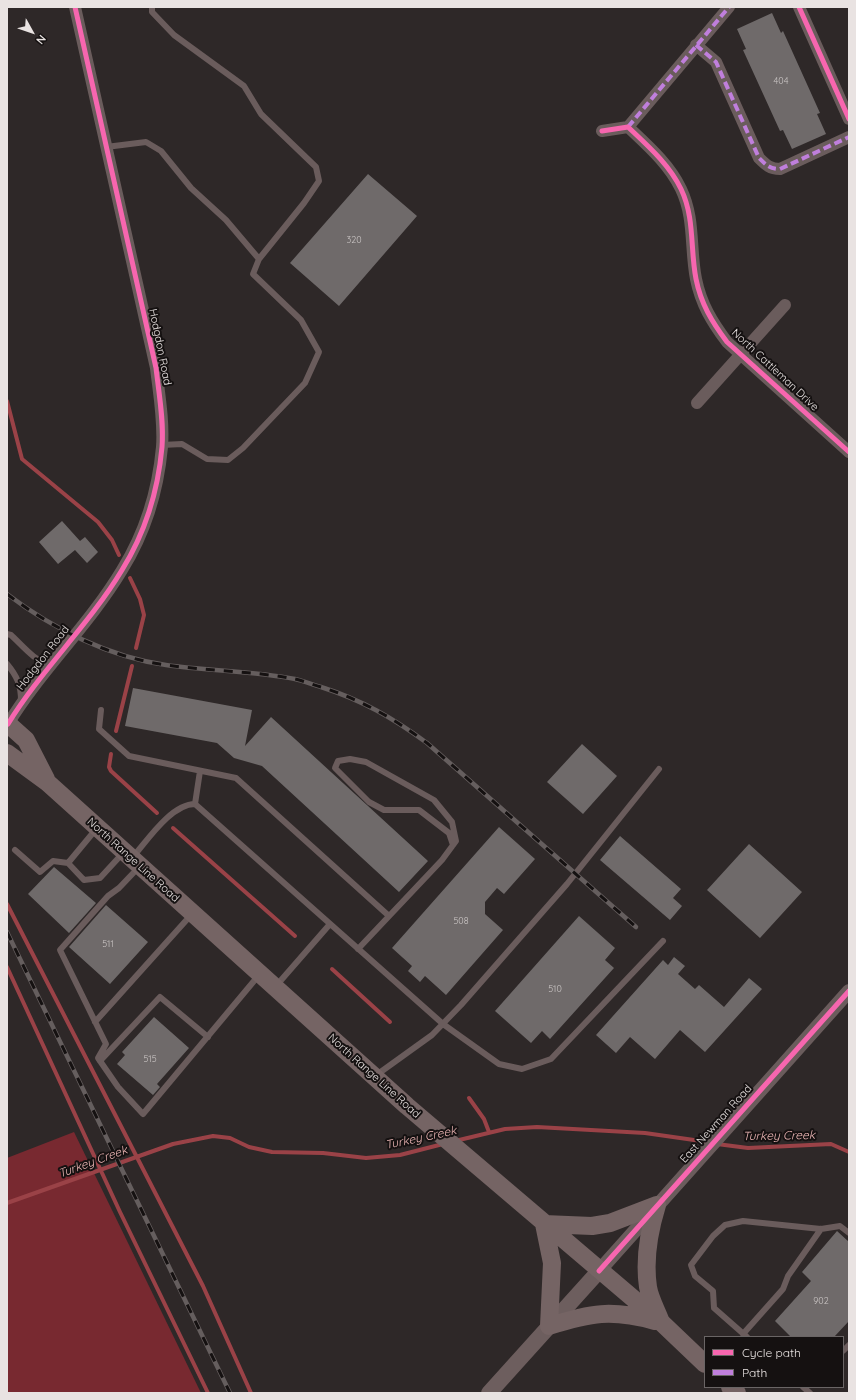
<!DOCTYPE html>
<style>
body{margin:0}
#map{position:relative;width:856px;height:1400px;overflow:hidden;background:#2e2828;font-family:Quicksand,sans-serif}
canvas{display:block}
.frame{position:absolute;inset:0;border:8px solid #e9e3e2;pointer-events:none}
.legend{position:absolute;left:704px;top:1336px;width:140px;height:52px;box-sizing:border-box;background:#151111;border:1px solid #6a6565;margin:0;padding:5px 7px;list-style:none;font-size:12px;color:#e9e3e2}
.legend li{display:flex;align-items:center;gap:8px;height:20px}
.legend b{width:20px;border:1px solid #6a6565}
.north{position:absolute;left:12px;top:12px;width:40px;height:40px;-webkit-text-stroke:3px #151111;paint-order:stroke;rotate:130deg;font-size:11px;font-weight:700;line-height:16px;text-align:center;color:#e9e3e2}
.north::after{content:'';display:block;margin:auto;width:14px;height:18px;background:#e9e3e2;clip-path:polygon(50% 0,100% 100%,50% 72%,0 100%)}
</style>
<div id="map">
<canvas width="856" height="1400"></canvas>
<div class="frame"></div>
<ul class="legend">
<li><b style="height:5px;background:#f766af"></b>Cycle path</li>
<li><b style="height:5px;background:#c07fdc"></b>Path</li>
</ul>
<div class="north">N</div>
</div>
<script>
const ctx = document.querySelector('canvas').getContext('2d');
ctx.lineJoin = 'round';
function fill(path, color) { ctx.fillStyle = color; ctx.fill(path, 'evenodd'); }
function trace(path, color, width, dash) { ctx.strokeStyle = color; ctx.lineWidth = width; ctx.lineCap = dash ? 'butt' : 'round'; ctx.setLineDash(dash || []); ctx.stroke(path); }
function write(font, color, halo, rows, align = 'center') {
  ctx.font = font + ' Quicksand,sans-serif'; ctx.lineWidth = 4; ctx.setLineDash([]); ctx.textBaseline = 'middle'; ctx.strokeStyle = halo; ctx.fillStyle = color; for (const [text, x, y, turn = 0] of rows) {
    ctx.save(); ctx.translate(x, y); ctx.rotate((+turn || 0) * Math.PI / 180); ctx.textAlign = isNaN(turn) ? turn : align; if (halo) ctx.strokeText(text, 0, 0); ctx.fillText(text, 0, 0); ctx.restore();
  }
}
const green = new Path2D(`
 M74 1132 201 1393H7V1158Z`);
const stream = new Path2D(`
 M7 401 22 459 98 522 112 540 119 555
 M130 578 140 599 144 615 136 648
 M116 731 132 666
 M111 754 109 767 111 771 157 813
 M173 828 295 936
 M7 904 203 1286 251 1393
 M7 967 120 1212 208 1393
 M332 969 390 1022
 M469 1098 484 1119 489 1132
 M455 1141 505 1129 537 1127 645 1133 708 1142
 M717 1144 748 1148 831 1144 849 1152
 M7 1203 173 1144 213 1136 230 1138 249 1147 272 1152 323 1153 366 1158 400 1155 443 1144`);
const building = new Path2D(`
 M772 13 781 33 783 31 820 113 817 114 826 134 792 149 783 130 780 131 743 50 746 49 737 29Z
 M368 174 417 216 339 306 290 263Z
 M62 521 80 541 85 537 98 552 87 563 75 550 58 564 39 542Z
 M133 688 252 710 245 746 271 717 428 861 399 892 262 766 234 758 217 743 125 726Z
 M582 744 617 776 583 814 547 782Z
 M499 827 535 859 504 894 497 888 485 902V914L503 930 446 995 425 976 420 982 408 971 412 966 392 948Z
 M620 836 681 889 673 898 682 906 670 920 600 860Z
 M749 844 802 892 760 938 707 890Z
 M54 867 96 903 69 933 28 894Z
 M106 905 148 942 110 984 69 947Z
 M579 916 615 948 605 960 614 968 550 1039 542 1031 531 1043 495 1011Z
 M674 957 685 966 678 974 695 989 699 985 724 1007 749 978 762 989 705 1052 680 1030 655 1059 630 1037 616 1053 596 1035 663 960 668 965Z
 M154 1017 189 1048 157 1084 160 1087 153 1095 117 1064 125 1055 122 1052Z
 M837 1231 849 1242V1321L834 1337H791L775 1321 811 1281 802 1272Z`);
const service = new Path2D(`
 M152 7V12L174 35 244 86 261 114 316 167 319 181 304 203 259 259 253 274 301 320 319 352 305 383 243 448 228 460 207 459 182 444 162 445
 M106 147 146 142 161 151 191 188 226 220 259 259
 M7 634 11 635C23 646 34 661 51 665
 M7 664C17 676 21 685 21 701
 M101 710 99 729 129 756 236 778 389 916
 M195 804 200 771
 M97 828 68 863 84 880 100 878 123 853
 M15 850 40 872 53 861 68 863
 M132 858C147 841 171 804 195 804L443 1024 499 1064 522 1069 551 1059 663 941
 M139 867 119 888 108 896 60 950 106 1044 98 1058 118 1087 143 1114 259 975
 M358 949 442 860 456 841 452 822 434 800 366 762 350 759 338 761 335 768 369 802 384 810H419L449 833 453 845
 M276 986 330 924
 M95 1022 191 915
 M100 1061 160 997 208 1037
 M375 1076 432 1035 461 1005 567 884 659 769
 M743 1334 783 1289 788 1276 821 1229
 M747 1337 714 1308 713 1291 695 1276 691 1265 713 1236 725 1225 743 1221 821 1229 840 1226 849 1233
 M843 1351 849 1345
 M803 1387 810 1393`);
const minor = new Path2D(`
 M799 7 849 119
 M696 45 716 62 759 158C766 165 770 169 780 169L849 137
 M628 127 729 7
 M602 131 628 127C647 145 669 164 681 189 695 218 690 249 696 279 701 304 712 322 727 342L849 452
 M697 403 785 305
 M8 724C41 670 89 625 122 570 145 533 158 491 162 447 164 421 159 394 156 368L75 7`);
const tertiary = new Path2D(`
 M599 1271 849 991`);
const secondary = new Path2D(`
 M489 1393 599 1271`);
const primary = new Path2D(`
 M7 723 26 740 46 779
 M7 753 48 783 407 1106 662 1323 705 1364
 M657 1205C649 1231 644 1260 648 1287 650 1299 657 1311 661 1322
 M655 1321C611 1309 591 1313 549 1326L552 1263 544 1224 592 1226 610 1223 657 1205
 M730 1387 737 1393`);
const rail = new Path2D(`
 M7 594C53 629 109 657 166 665 208 671 254 671 295 679 304 681 313 685 321 687 362 700 393 718 427 743L636 927
 M7 932 230 1393`);
const quiet = new Path2D(`
 M696 45 716 62 759 158C766 165 770 169 780 169L849 137
 M628 127 729 7`);
const cycleway = new Path2D(`
 M799 7 849 119
 M602 131 628 127C647 145 669 164 681 189 695 218 690 249 696 279 701 304 712 322 727 342L849 452
 M8 724C41 670 89 625 122 570 145 533 158 491 162 447 164 421 159 394 156 368L75 7
 M599 1271 849 991`);
const numberNames = [
 ["404",781,81],
 ["320",354,240],
 ["508",461,921],
 ["511",108,944],
 ["510",555,989],
 ["515",150,1059],
 ["902",821,1301]
];
const streetNames = [
 ["Hodgdon Road",160,347,79],
 ["North Cattleman Drive",775,370,43],
 ["Hodgdon Road",43,658,-52],
 ["North Range Line Road",133,860,42],
 ["North Range Line Road",374,1076,42],
 ["East Newman Road",716,1124,-48]
];
const waterNames = [
 ["Turkey Creek",779,1136,-1],
 ["Turkey Creek",421,1138,-12],
 ["Turkey Creek",93,1162,-20]
];
fill(green, '#782930');
trace(stream, '#9a4247', 4);
fill(building, '#6f6a6a');
trace(service, '#6a5c5c', 6);
trace(minor, '#6a5c5c', 12);
trace(tertiary, '#6a5c5c', 14);
trace(secondary, '#6d5e5e', 16);
trace(primary, '#756464', 18);
trace(rail, '#655e5e', 4.5);
trace(rail, '#151111', 3, [9]);
trace(quiet, '#c07fdc', 4, [8, 4]);
trace(cycleway, '#f766af', 5);
write('9px', '#cac5c4', null, numberNames);
write('11px', '#e9e3e2', '#151111', streetNames);
write('italic 12px', '#eeb8b7', '#151111', waterNames);
</script>
